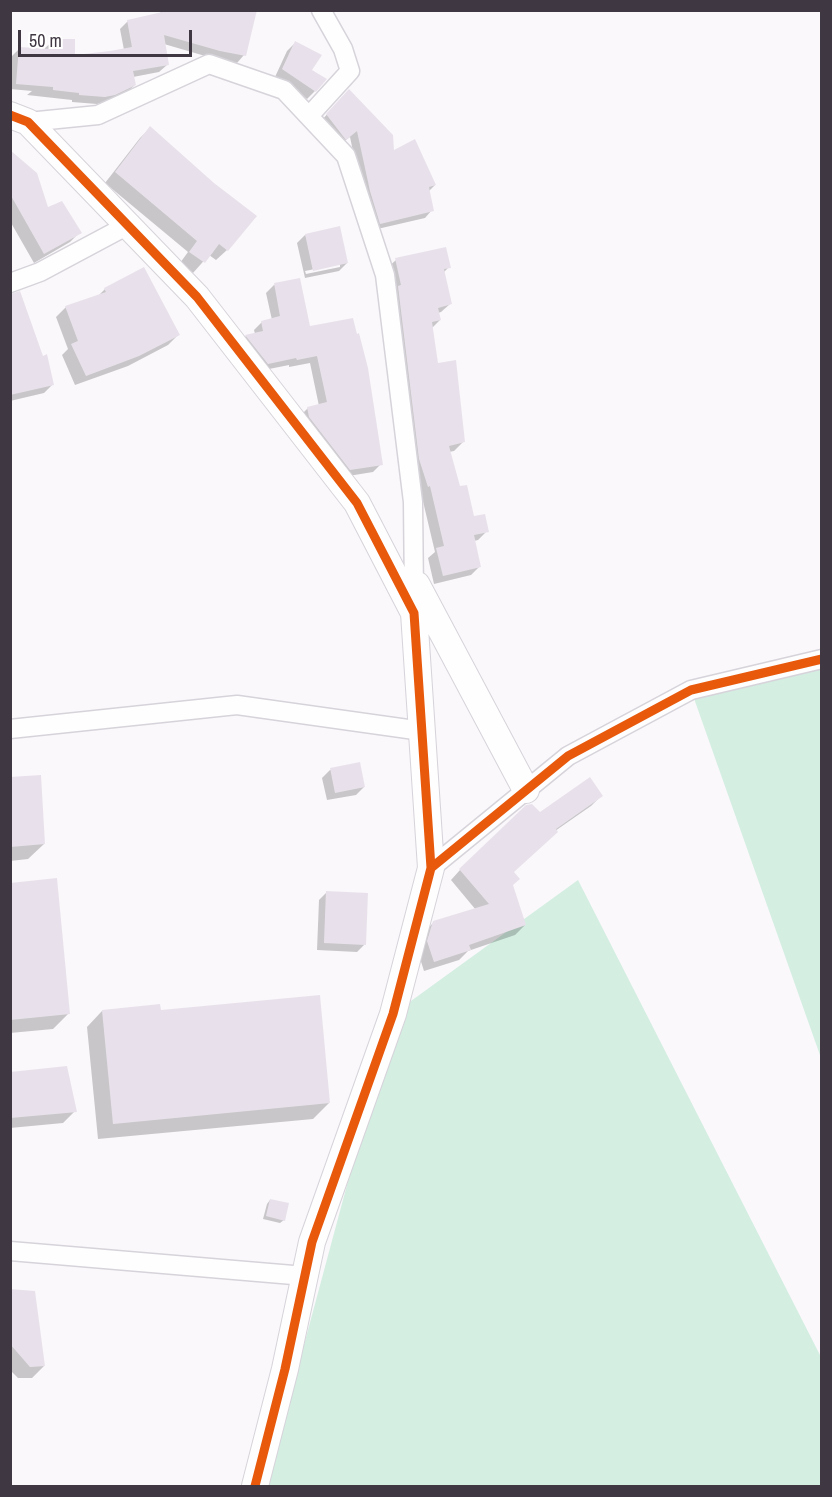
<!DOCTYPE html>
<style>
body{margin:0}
#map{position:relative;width:832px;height:1497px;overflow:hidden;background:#faf8fb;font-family:"Archivo Narrow",sans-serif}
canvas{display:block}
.frame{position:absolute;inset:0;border:12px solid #3f3742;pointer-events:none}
.scale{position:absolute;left:18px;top:30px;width:174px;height:27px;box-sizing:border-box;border:3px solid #3f3742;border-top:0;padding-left:8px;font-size:18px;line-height:21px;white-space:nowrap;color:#3f3742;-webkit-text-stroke:4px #fff;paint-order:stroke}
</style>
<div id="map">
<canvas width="832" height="1497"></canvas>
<div class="frame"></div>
<div class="scale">50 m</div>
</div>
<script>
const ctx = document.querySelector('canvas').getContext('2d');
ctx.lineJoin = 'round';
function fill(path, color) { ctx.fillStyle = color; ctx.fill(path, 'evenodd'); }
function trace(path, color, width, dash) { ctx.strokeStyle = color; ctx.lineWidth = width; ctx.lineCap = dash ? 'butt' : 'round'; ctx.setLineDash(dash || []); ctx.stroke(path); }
const green = new Path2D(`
 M821 652V1058L691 690Z
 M578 880 821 1357V1486H266L393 1014Z`);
const shadow = new Path2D(`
 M160 10H253L244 55 237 63 212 58 164 44 167 65 159 72 133 77 135 85 127 92 106 102 97 104 72 102V100L27 95 32 91 10 89 12 56 19 49 45 50V48L53 41 73 57 124 50 120 29 128 21 161 14Z
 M295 43 310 71 315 91 307 99 275 77 287 51Z
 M342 98 393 153 435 185 429 191 432 210 425 218 373 230 363 199 350 137 338 146 320 122Z
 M150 128 227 250 216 260 209 255 193 273 180 263 188 252 105 183 140 138Z
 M10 152 48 209 80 232 70 242 34 263 10 221Z
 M305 235 347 263 339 271 305 278 297 243ZM340 264V267L306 274 305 271Z
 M396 260 449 267 443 273 450 304 441 312 438 313 440 320 432 328 437 365 463 442 454 451 449 452 459 488 473 518 487 531 478 540 474 541 480 566 471 575 434 584 428 558 435 552 421 493 419 494 387 268Z
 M143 269 178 335 168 345 128 366 75 385 62 355 68 349 56 317 66 307 98 296 105 289Z
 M299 280 309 328 381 464 373 472 342 477 300 416 308 408 319 406 310 363 289 367V365L259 371 238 344 246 336 255 334 254 330 262 322 272 320 266 293 274 285Z
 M10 302 53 384 44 393 10 401Z
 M359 764 364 787 356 795 327 800 322 778 330 770Z
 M10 779 44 844 28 859 10 861Z
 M601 796 591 806 555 831 512 873V885L525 925 515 935 468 951 459 960 424 971 418 952 423 933 433 923 476 910 451 880 460 870 540 814Z
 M10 884 68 1014 53 1029 10 1033Z
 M327 892 365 944 357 952 317 950 319 900Z
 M102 1011 160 1012 329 1103 313 1119 98 1139 87 1027Z
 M10 1073 75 1111 63 1123 10 1128Z
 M270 1200 284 1220 280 1223 263 1219 267 1204Z
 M10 1291 44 1366 32 1378H18L10 1370Z`);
const building = new Path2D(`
 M171 10H257L246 56 220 51 164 35 169 65 133 71 136 85 115 95 105 97 79 95V93L53 90V87L16 84 19 47 52 49V39H75V55L110 51 132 47 127 20Z
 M295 41 322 55 312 70 327 79 316 92 282 69Z
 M349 89 393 135 394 150 415 139 436 185 429 187 434 211 380 224 370 191 357 131 346 140 326 114Z
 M150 126 214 183 257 216 228 251 219 244 205 263 189 252 197 241 115 172Z
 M10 150 37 173 48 207 62 201 82 233 44 254 10 194Z
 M340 226 348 263 313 271 305 234Z
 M446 247 451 268 444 269 452 304 438 308 441 320 432 322 438 363 456 360 465 442 449 446 460 486 467 485 474 516 485 514 489 532 474 535 481 567 443 576 436 548 444 546 430 486 428 487 419 459 398 286 401 285 395 258Z
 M144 267 180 335 139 356 86 376 71 344 78 341 65 306 106 292 104 288Z
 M300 278 310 326 353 318 357 334 359 333 368 368 383 465 350 470 309 417 307 407 327 402 317 356 297 360 296 358 268 364 245 335 263 331 261 321 280 316 274 283Z
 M20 291 43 356 47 354 54 385 10 395V294Z
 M360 762 365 787 335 793 330 768Z
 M41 775 45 844 10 847V777Z
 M590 777 603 796 556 829 558 832 514 872 520 879 513 885 526 925 469 945 471 950 434 962 427 941 433 921 489 904 459 869 526 805 532 804 540 812Z
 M57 878 70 1014 10 1020V883Z
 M326 891 368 893 366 945 324 943Z
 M320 995 330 1103 113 1124 102 1010 160 1004 161 1010Z
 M67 1066 77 1112 10 1118V1072Z
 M270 1199 289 1203 285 1221 266 1216Z
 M10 1289 35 1291 45 1366 30 1367 10 1344Z`);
const street = new Path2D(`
 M309 116 350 71 343 49 321 10
 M28 122 98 115 209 64 284 90 346 156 385 275 413 502 414 596
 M10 283 40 272 128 225
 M10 729 237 705 422 731
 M431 868 568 756 691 690 822 659
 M10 1251 305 1276`);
const secondary = new Path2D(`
 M10 115 28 122 197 297 357 503 414 613 431 868 393 1014 312 1242 285 1369 255 1486
 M417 585 526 790`);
const cycleway = new Path2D(`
 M10 115 28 122 197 297 357 503 414 613 431 868 393 1014 312 1242 285 1369 255 1486
 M431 868 568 756 691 690 822 659`);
fill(green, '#d4eee2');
fill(shadow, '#0003');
fill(building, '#e8e1eb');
trace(street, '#d7d3da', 21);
trace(secondary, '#d7d3da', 28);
trace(street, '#fefefe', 18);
trace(secondary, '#fefefe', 26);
trace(cycleway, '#e8590c', 9);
</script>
